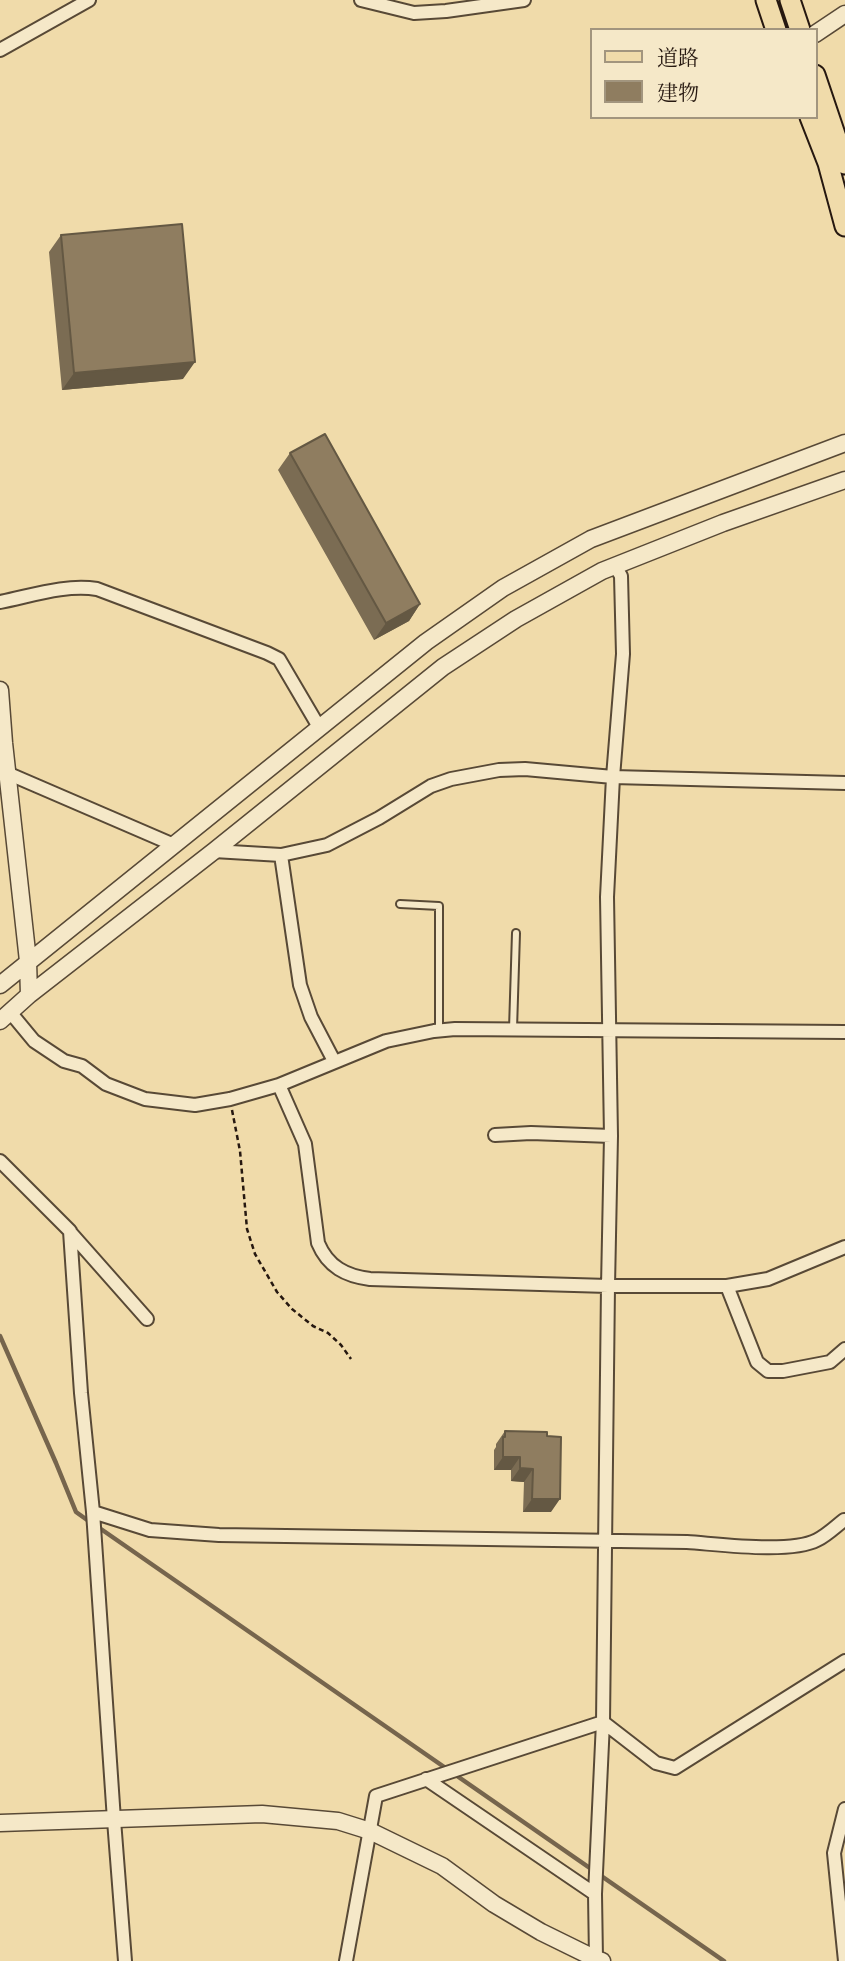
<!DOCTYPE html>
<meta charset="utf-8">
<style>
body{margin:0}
#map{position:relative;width:845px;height:1961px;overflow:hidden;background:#f0dbaa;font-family:"IM FELL Double Pica","Noto Serif JP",serif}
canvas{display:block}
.legend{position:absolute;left:590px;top:28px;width:228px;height:91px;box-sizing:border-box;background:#f5e8c8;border:2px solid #a2957e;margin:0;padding:9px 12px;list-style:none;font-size:21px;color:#261810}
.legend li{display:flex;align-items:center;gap:14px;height:35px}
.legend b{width:35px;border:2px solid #a2957e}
</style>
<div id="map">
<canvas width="845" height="1961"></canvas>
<ul class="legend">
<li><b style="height:9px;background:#f0dbaa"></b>道路</li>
<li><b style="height:19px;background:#8f7d60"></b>建物</li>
</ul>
</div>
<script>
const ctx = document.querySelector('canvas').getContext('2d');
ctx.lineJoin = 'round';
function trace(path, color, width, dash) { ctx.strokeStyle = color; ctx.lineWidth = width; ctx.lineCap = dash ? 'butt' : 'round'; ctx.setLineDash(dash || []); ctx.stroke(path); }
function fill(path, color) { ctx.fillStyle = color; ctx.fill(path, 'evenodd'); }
const stream = new Path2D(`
 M0 1336 56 1463 76 1512 90 1522
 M98 1527 724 1961`);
const path = new Path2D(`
 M232 1110 240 1151 247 1229 255 1254 277 1292 292 1309 313 1326 328 1333 341 1345 351 1359`);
const service = new Path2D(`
 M400 904 439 906V1030
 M513 1029 516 933`);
const minor = new Path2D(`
 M361 0 414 13 446 11 524 0
 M0 50 89 0
 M0 602C31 596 65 584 97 589L267 653 279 659 319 727
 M7 773 174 845
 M214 851 281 855 327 845 379 818 431 786 451 779 499 770 525 769 613 777 845 783
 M281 855 300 985 311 1017 334 1061
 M10 1012 34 1041 64 1061 82 1066 106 1084 145 1099 195 1105 230 1099 279 1085 386 1041 434 1031 455 1029 845 1032
 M279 1085 305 1144 318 1243C328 1267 346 1276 370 1279L608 1286H727L768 1279 845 1247
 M495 1135 531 1133 611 1136
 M0 1161 70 1231 81 1393 93 1512 114 1820 125 1961
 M70 1232 147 1319
 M727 1286 757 1362 768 1371H783L830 1362 845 1349
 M93 1512 150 1530 219 1535 687 1542C718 1544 790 1554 817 1540 827 1535 835 1527 844 1520L845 1521
 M603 1722 656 1763 675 1768 845 1661
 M426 1779 595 1894
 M596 1959 595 1894 603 1722 608 1286 611 1136 607 897 613 777 623 654 621 576 615 566
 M346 1961 376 1796 603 1722
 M845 1961 834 1853 845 1809`);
const tertiary = new Path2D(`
 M815 34 845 14
 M0 690 4 743 28 961 29 995
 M0 985 426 642 503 588 591 539 845 443
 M0 1021 29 995 214 851 443 667 516 619 602 571 723 523 845 480
 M0 1823 262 1814 338 1821 370 1831 442 1866 494 1904 541 1932 596 1959 602 1961`);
const primary = new Path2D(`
 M766 0 776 30
 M790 0 800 30
 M815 75 845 164
 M810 117 828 163 845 226`);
const wall = new Path2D(`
 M61 235 183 379 62 390 49 252Z
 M290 453 420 604 409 621 374 640 278 470Z
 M505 1431 547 1432 551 1512H523L524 1482 511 1481V1470H494V1450L496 1447V1444Z`);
const shadedWall = new Path2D(`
 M195 362 183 379 62 390 74 373Z
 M420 604 409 621 374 640 386 623Z
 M503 1457H520L511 1470H494Z
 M520 1468 533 1469 524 1482 511 1481Z
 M532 1499H560L551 1512H523Z`);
const building = new Path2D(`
 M182 224 195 362 74 373 61 235Z
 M325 434 420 604 386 623 290 453Z
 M505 1431 547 1432V1436L561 1437 560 1499H532L533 1469 520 1468V1457H503V1437H505Z`);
trace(stream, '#76654d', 4.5);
trace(service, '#584936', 10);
trace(minor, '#584936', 16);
trace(tertiary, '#584936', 19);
trace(primary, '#261810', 23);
trace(path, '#261810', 2.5, [5, 3.5]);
trace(service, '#f5e8c8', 6);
trace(minor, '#f5e8c8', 12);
trace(tertiary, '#f5e8c8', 16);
trace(primary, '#f0dbaa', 19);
fill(wall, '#7b6c53');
fill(shadedWall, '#645843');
fill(building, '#8f7d60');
trace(building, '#645843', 2);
</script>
